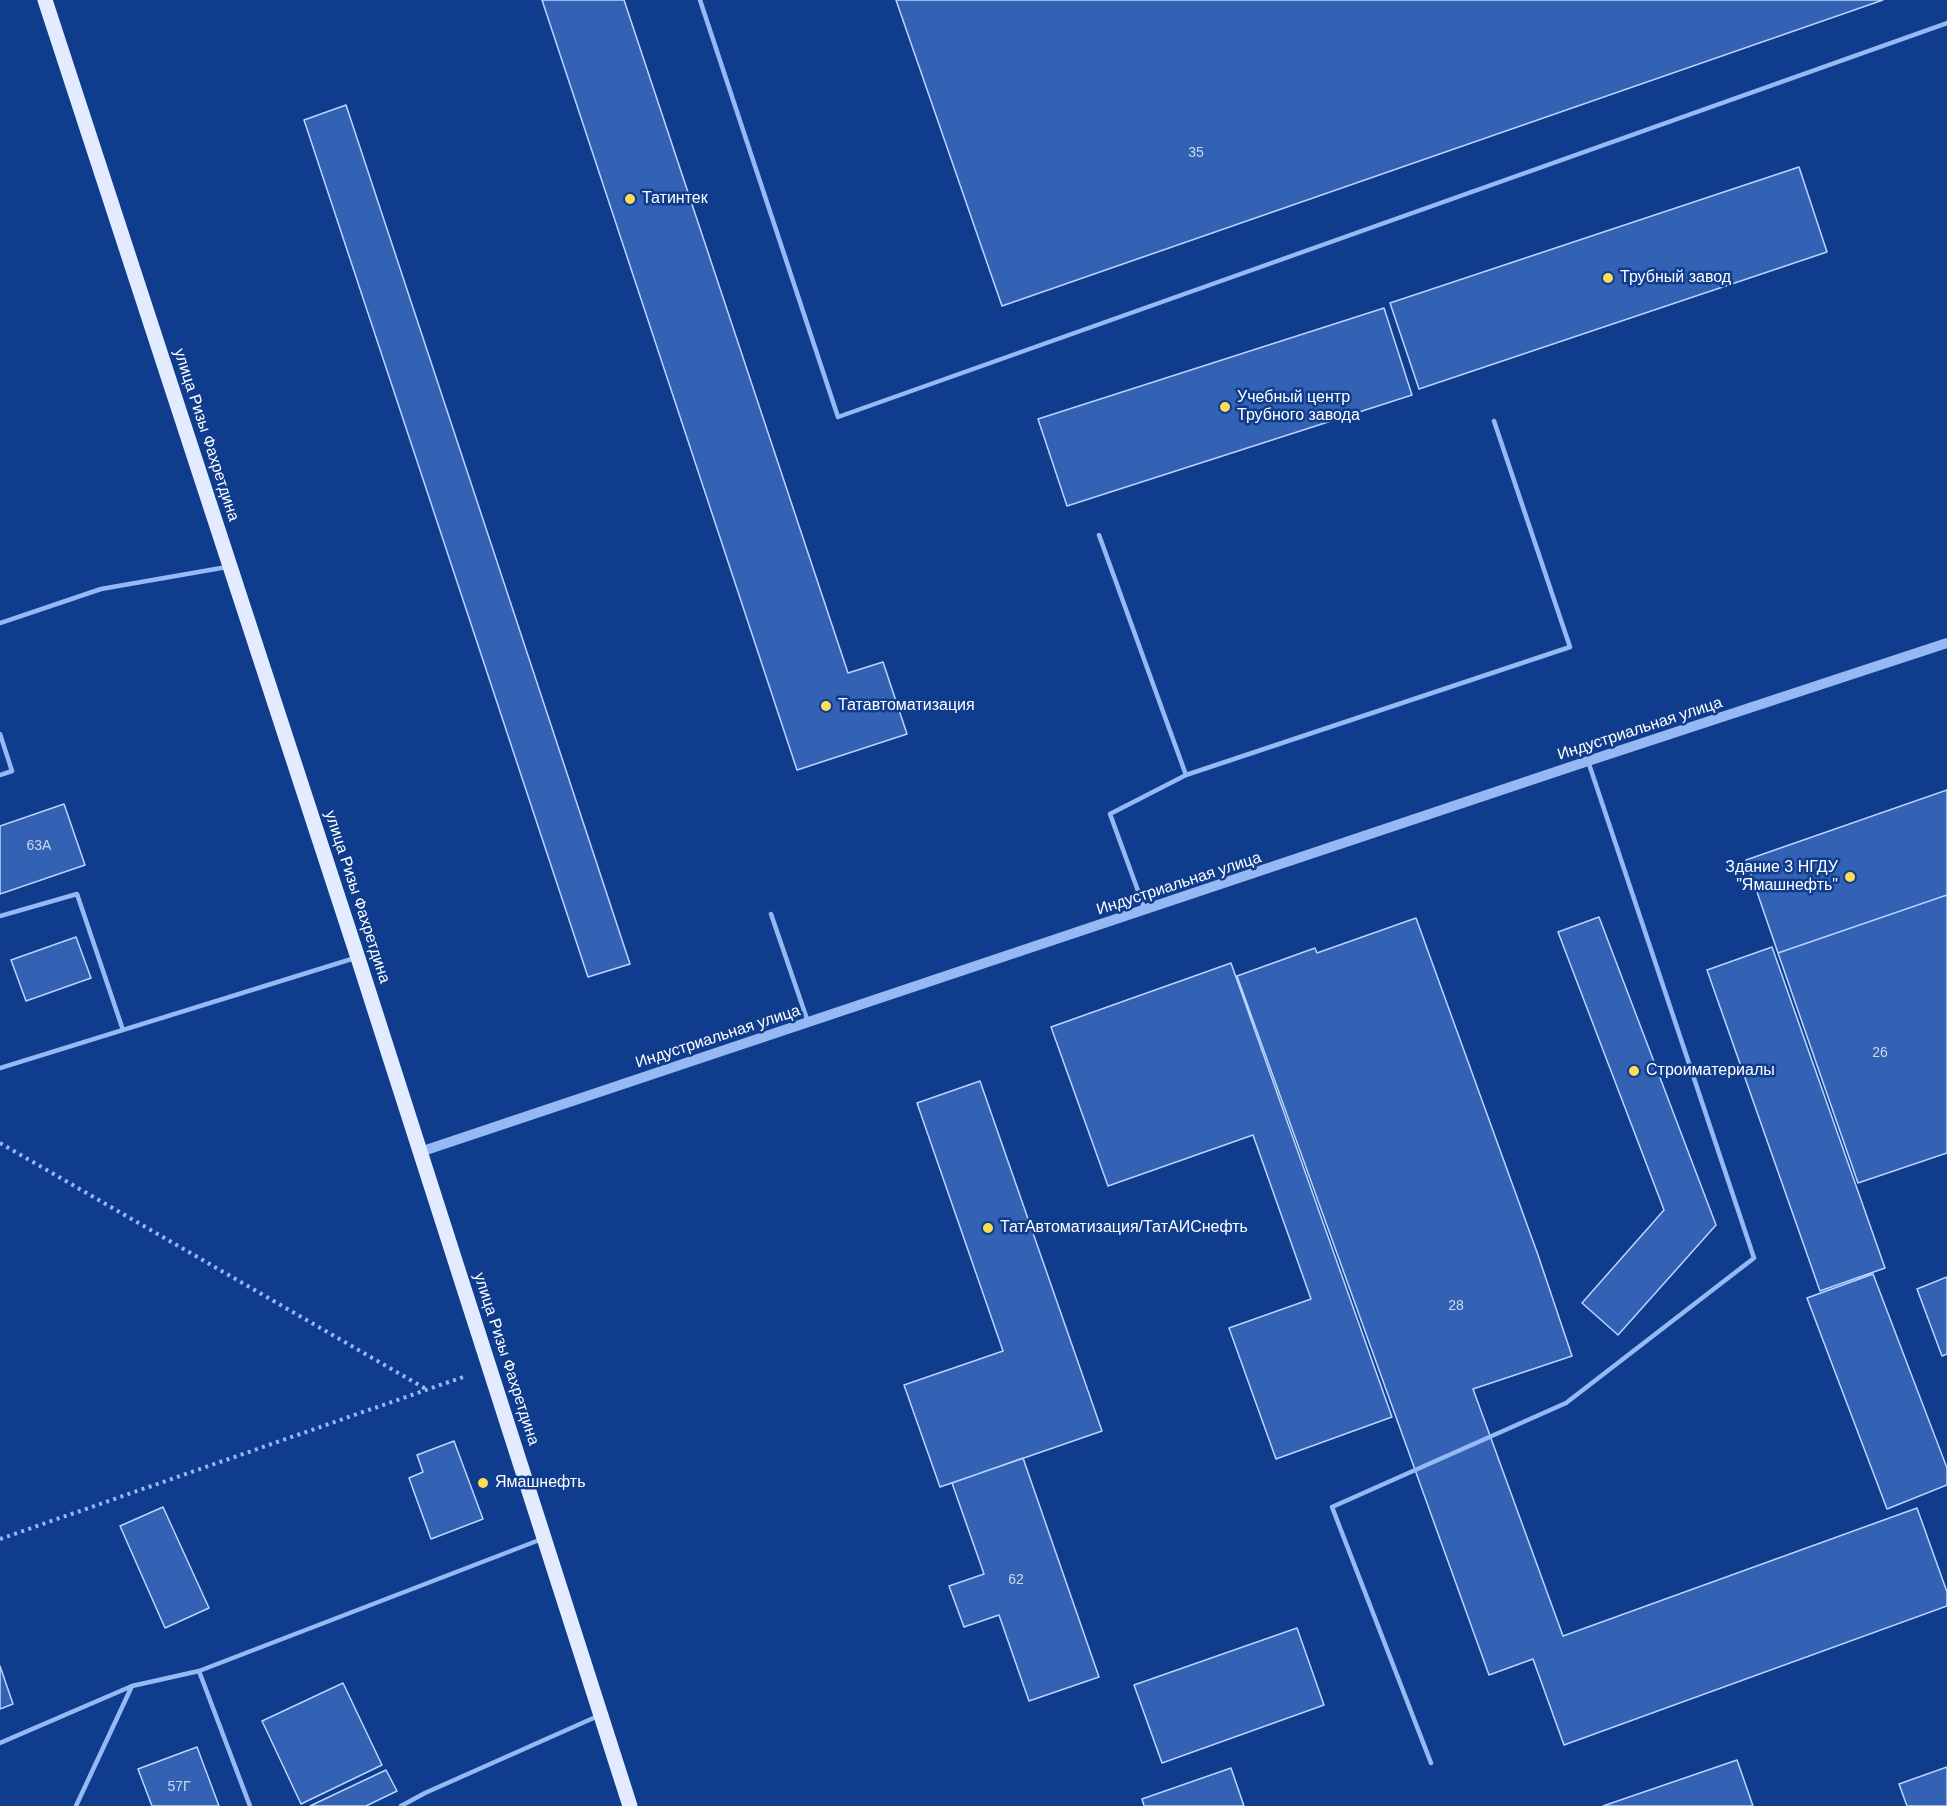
<!DOCTYPE html>
<meta charset="utf-8">
<style>
body{margin:0}
canvas{display:block;background:#0f3c8c}
</style>
<canvas width="1947" height="1806"></canvas>
<script>
const ctx = document.querySelector('canvas').getContext('2d');
ctx.lineJoin = 'round';
function fill(path, color) { ctx.fillStyle = color; ctx.fill(path, 'evenodd'); }
function trace(path, color, width, dash) { ctx.strokeStyle = color; ctx.lineWidth = width; ctx.lineCap = dash ? 'butt' : 'round'; ctx.setLineDash(dash || []); ctx.stroke(path); }
function write(font, color, halo, rows, align = 'center') {
  ctx.font = font + ' Helvetica,sans-serif'; ctx.lineWidth = 5; ctx.setLineDash([]); ctx.textBaseline = 'middle'; ctx.strokeStyle = halo; ctx.fillStyle = color; for (const [text, x, y, turn = 0] of rows) {
    ctx.save(); ctx.translate(x, y); ctx.rotate((+turn || 0) * Math.PI / 180); ctx.textAlign = isNaN(turn) ? turn : align; if (halo) ctx.strokeText(text, 0, 0); ctx.fillText(text, 0, 0); ctx.restore();
  }
}
const building = new Path2D(`
 M542 0H624L848 673 883 662 907 734 797 770Z
 M896 0H1883L1002 306Z
 M346 105 630 964 588 977 304 120Z
 M1799 167 1827 252 1419 389 1390 303Z
 M1384 308 1412 395 1067 506 1038 419Z
 M1947 790V895L1778 953 1746 860Z
 M64 804 85 865 0 894V826Z
 M1947 895V1153L1858 1183 1778 953Z
 M1599 917 1716 1225 1618 1335 1582 1303 1664 1210 1558 932Z
 M1416 918 1538 1255 1572 1356 1473 1389 1563 1636 1917 1508 1947 1592V1606L1564 1745 1533 1659 1489 1675 1237 976 1315 948 1317 953Z
 M76 937 91 978 26 1001 11 960Z
 M1772 947 1885 1268 1820 1291 1707 970Z
 M1231 963 1392 1417 1276 1459 1229 1328 1311 1299 1253 1135 1108 1186 1051 1027Z
 M980 1081 1102 1431 940 1487 904 1385 1003 1351 917 1103Z
 M1873 1274 1947 1468V1485L1887 1509 1807 1298Z
 M1947 1277V1354L1942 1356 1917 1289Z
 M454 1441 483 1519 431 1539 409 1478 423 1472 417 1455Z
 M1023 1458 1099 1677 1029 1701 999 1615 964 1627 949 1586 984 1574 952 1483Z
 M163 1507 209 1608 165 1628 120 1526Z
 M1297 1628 1324 1705 1162 1763 1134 1685Z
 M0 1666 13 1704 0 1709Z
 M343 1683 382 1765 301 1804 262 1721Z
 M197 1747 219 1806H152L138 1769Z
 M1737 1760 1753 1806H1603Z
 M1947 1767V1806H1907L1899 1784Z
 M1231 1768 1244 1806H1144L1142 1799Z
 M386 1770 397 1791 366 1806H310Z`);
const path = new Path2D(`
 M0 1143 426 1389
 M0 1539 466 1376`);
const service = new Path2D(`
 M700 0 838 417 1947 23
 M1099 535 1186 775
 M0 623 101 589 227 567
 M0 734 12 771 0 775
 M1145 910 1110 814 1186 775 1570 647 1494 421
 M771 914 808 1022
 M0 916 77 894 123 1030
 M0 1068 355 958
 M199 1671 250 1806
 M0 1743 132 1686 199 1671 542 1539
 M1431 1763 1332 1507 1566 1403 1754 1258 1588 761
 M76 1806 132 1686
 M401 1806 425 1793 598 1716`);
const tertiary = new Path2D(`
 M420 1152 1588 761 1947 643`);
const primary = new Path2D(`
 M45 0 358 958 630 1806`);
const markers = [
 [630,199,6,"#ffdc58"],
 [1608,278,6,"#ffdc58"],
 [1225,407,6,"#ffdc58"],
 [826,706,6,"#ffdc58"],
 [1850,877,6,"#ffdc58"],
 [1634,1071,6,"#ffdc58"],
 [988,1228,6,"#ffdc58"],
 [483,1483,6,"#ffdc58"]
];
const numberNames = [
 ["35",1196,153],
 ["63А",39,846],
 ["26",1880,1053],
 ["28",1456,1306],
 ["62",1016,1580],
 ["57Г",179,1787]
];
const poiNames = [
 ["Татинтек",642,199],
 ["Трубный завод",1620,278],
 ["Учебный центр",1237,398],
 ["Трубного завода",1237,416],
 ["Татавтоматизация",838,706],
 ["Здание 3 НГДУ",1838,868,"right"],
 ["\"Ямашнефть\"",1838,886,"right"],
 ["Строиматериалы",1646,1071],
 ["ТатАвтоматизация/ТатАИСнефть",1000,1228],
 ["Ямашнефть",495,1483]
];
const streetNames = [
 ["улица Ризы Фахретдина",206,435,72],
 ["Индустриальная улица",1640,729,-18],
 ["Индустриальная улица",1179,884,-18],
 ["улица Ризы Фахретдина",357,897,72],
 ["Индустриальная улица",718,1037,-18],
 ["улица Ризы Фахретдина",506,1359,72]
];
fill(building, '#3362b4');
trace(building, '#bdd5fd', 1.5);
trace(path, '#96b8f3', 4, [3, 4.5]);
trace(service, '#96b8f3', 4.5);
trace(tertiary, '#96b8f3', 10);
trace(primary, '#e2ebff', 15);
for (const [x, y, r, color] of markers) { const dot = new Path2D(); dot.arc(x, y, r, 0, 2 * Math.PI); ctx.fillStyle = color; ctx.fill(dot); trace(dot, '#0f3c8c', 2); }
write('14px', '#ccd8ec', null, numberNames);
write('16px', '#fff', '#0f3c8c', poiNames, 'left');
write('16px', '#fff', '#0f3c8c', streetNames);
</script>
